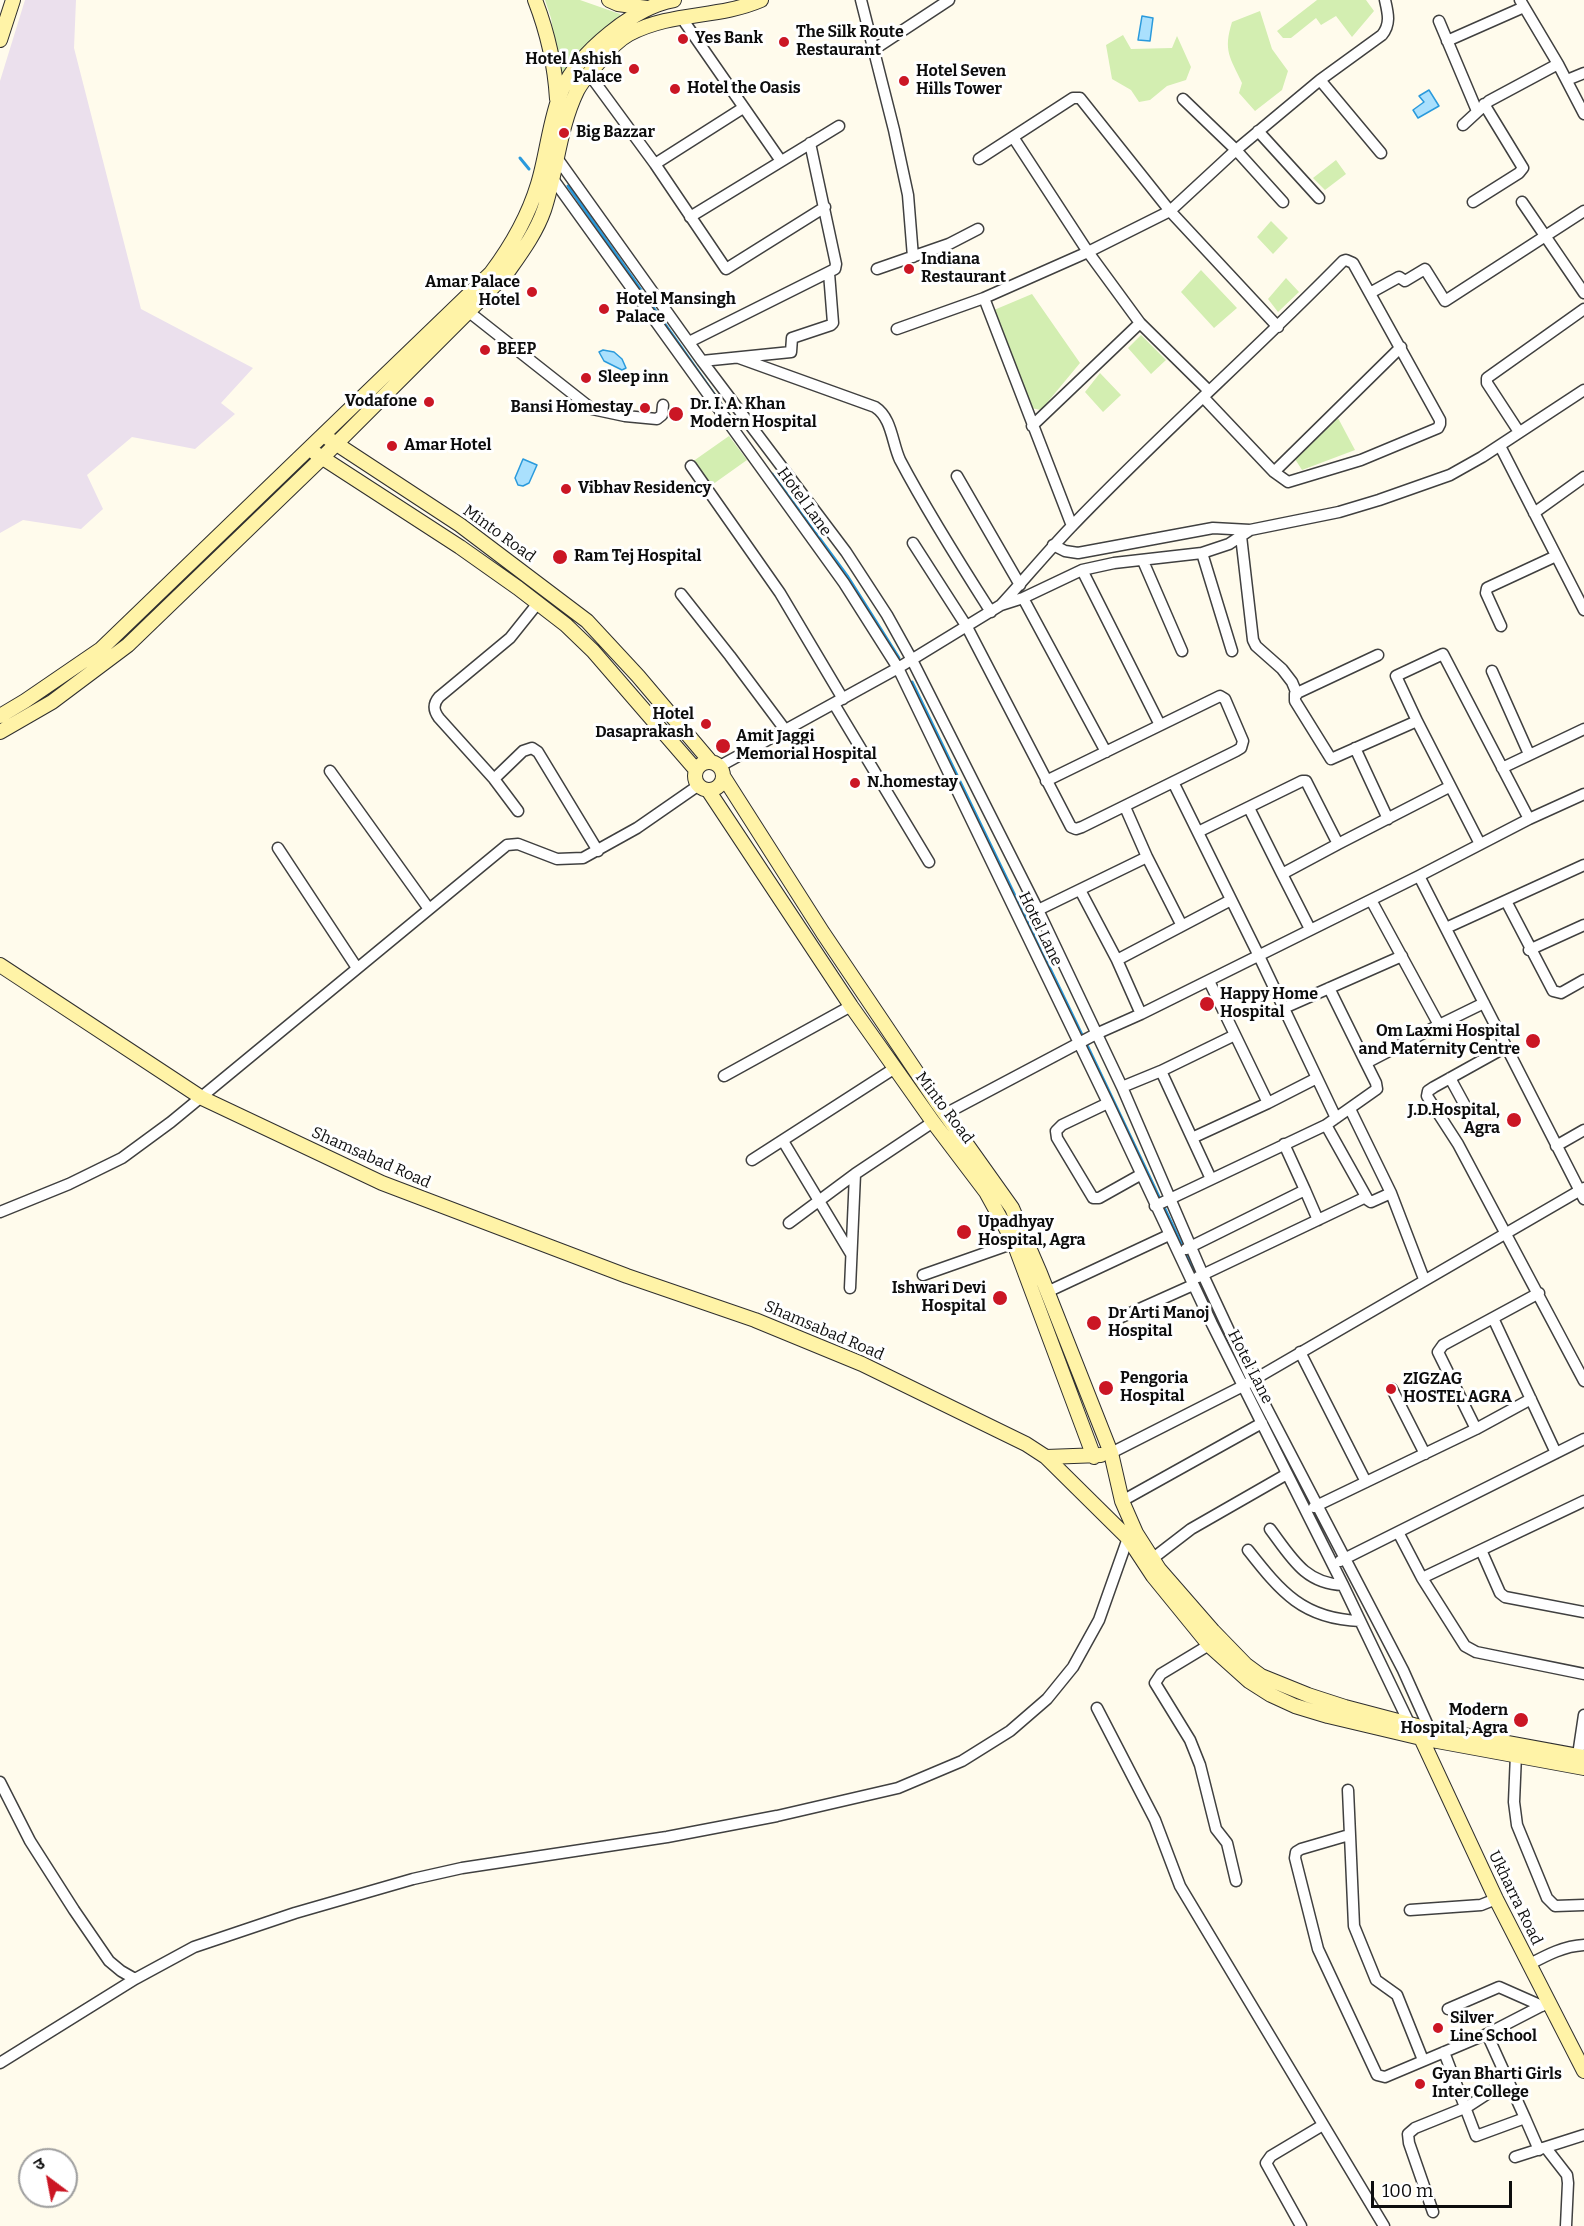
<!DOCTYPE html>
<meta charset="utf-8">
<style>
body{margin:0}
#map{position:relative;width:1584px;height:2226px;overflow:hidden;background:#fffbec;font-family:Bitter,"Noto Sans Devanagari",serif}
canvas{display:block}
.north{position:absolute;left:18px;top:2148px;width:60px;height:60px;box-sizing:border-box;background:#fff;border:2px solid #9e9e9e;border-radius:50%;rotate:328deg;font-size:16px;font-weight:700;line-height:24px;text-align:center;color:#0d0d0d}
.north::after{content:'';display:block;margin:auto;width:21px;height:27px;background:#cb1624;clip-path:polygon(50% 0,100% 100%,50% 72%,0 100%)}
.scale{position:absolute;left:1371px;top:2181px;width:141px;height:27px;box-sizing:border-box;border:3px solid #0d0d0d;border-top:0;padding-left:8px;font-size:18px;line-height:21px;white-space:nowrap;color:#0d0d0d;-webkit-text-stroke:4px #fff;paint-order:stroke}
</style>
<div id="map">
<canvas width="1584" height="2226"></canvas>
<div class="north">उ</div>
<div class="scale">100 m</div>
</div>
<script>
const ctx = document.querySelector('canvas').getContext('2d');
ctx.lineJoin = 'round';
function fill(path, color) { ctx.fillStyle = color; ctx.fill(path, 'evenodd'); }
function trace(path, color, width, dash) { ctx.strokeStyle = color; ctx.lineWidth = width; ctx.lineCap = dash ? 'butt' : 'round'; ctx.setLineDash(dash || []); ctx.stroke(path); }
function write(font, color, halo, rows, align = 'center') {
  ctx.font = font + ' Bitter,serif'; ctx.lineWidth = 6; ctx.setLineDash([]); ctx.textBaseline = 'middle'; ctx.strokeStyle = halo; ctx.fillStyle = color; for (const [text, x, y, turn = 0] of rows) {
    ctx.save(); ctx.translate(x, y); ctx.rotate((+turn || 0) * Math.PI / 180); ctx.textAlign = isNaN(turn) ? turn : align; if (halo) ctx.strokeText(text, 0, 0); ctx.fillText(text, 0, 0); ctx.restore();
  }
}
const industrial = new Path2D(`
 M25 0H76L74 48 141 309 253 368 221 403 235 414 195 449 132 437 87 475 103 509 81 529 23 520 0 533V81Z`);
const green = new Path2D(`
 M545 0H580L620 14V19L566 73 560 72 551 18Z
 M1317 0H1366L1374 11 1352 37 1336 16 1321 25 1316 18 1291 38H1283L1277 31Z
 M1260 11 1272 49 1288 71 1282 90 1255 111 1239 93 1242 83C1230 57 1223 51 1232 22Z
 M1123 35 1131 49 1172 48 1177 36 1191 67 1186 80 1167 86 1150 100 1139 102 1131 90 1112 79 1106 45Z
 M1336 160 1346 174 1325 190 1313 178Z
 M1271 221 1288 238 1273 254 1257 237Z
 M1201 270 1237 308 1214 328 1181 292Z
 M1286 278 1299 292 1278 312 1268 299Z
 M1032 294 1080 363 1041 410 1031 408 994 310Z
 M1141 335 1166 360 1151 374 1128 348Z
 M1100 373 1121 395 1103 412 1085 392Z
 M1338 418 1355 450 1302 470 1295 459Z
 M729 436 747 460 709 487 692 462Z`);
const water = new Path2D(`
 M1142 16 1153 18 1150 41 1138 40Z
 M1429 90 1439 106 1418 118 1413 110 1424 102 1419 96Z
 M603 350 614 352 622 359 626 368 622 370 604 361 599 352Z
 M523 459 537 465 529 483 523 486 518 485 515 478Z`);
const stream = new Path2D(`
 M520 158 529 169
 M568 186 731 418
 M772 474 848 577 899 658
 M912 682 1083 1037
 M1086 1043 1160 1199
 M1163 1205 1237 1362`);
const street = new Path2D(`
 M861 0 894 130 908 195 913 257
 M1520 0 1558 64 1584 114
 M681 17 781 161
 M1439 21 1477 111
 M1447 41 1524 7
 M873 50 949 0
 M589 74 655 164 726 269 825 207
 M1320 80 1381 153
 M1567 80 1584 73
 M1183 99 1236 150 1320 80 1382 35C1391 24 1388 13 1385 0
 M1463 125 1489 101 1558 64
 M1258 131 1319 198
 M1013 137 1088 252 1140 323 1209 391
 M557 158 702 361 846 552 887 615 912 660 1038 910 1122 1087 1203 1275 1252 1380 1403 1670 1429 1728V1734
 M979 159 1073 98H1080L1170 211 1278 327
 M655 164 743 108
 M553 179 844 583 898 668 1108 1103 1212 1324 1343 1585 1411 1727
 M1473 202 1519 173 1523 168 1484 104
 M1522 202 1584 293
 M690 217 839 126
 M877 269 949 244 978 229
 M1370 293 1399 277 1405 281 1425 269 1445 301 1584 211
 M469 312 592 409 625 416 657 419 662 415 663 405
 M897 329 984 298
 M689 342 835 269 836 264 810 143
 M739 358 875 407C892 418 892 443 900 460 928 513 959 562 991 612
 M702 361 791 352 792 338 831 325 833 323 829 273
 M1032 426 1140 323
 M1519 432 1487 383V378L1584 309
 M1500 446 1584 610
 M691 466 780 593 843 699
 M1274 472 1401 347
 M957 476 1020 585
 M1534 513 1584 477
 M1072 526 984 298 1088 252 1170 211 1236 150 1283 202
 M1241 536 1253 640 1256 646 1282 669 1292 682 1297 694
 M913 543 967 627 1071 827 1076 829 1082 827 1236 751 1241 748 1243 741 1225 699 1220 696 1046 781
 M1053 545 1065 551 1078 553 1213 528 1250 530 1339 512 1379 500 1450 475 1482 457 1584 390
 M1202 553 1232 651
 M1143 561 1182 651
 M1082 570 1160 725
 M681 594 730 656 786 731
 M1023 598 1106 752
 M1001 605C1025 579 1047 552 1071 527 1159 435 1254 352 1343 261L1346 260 1353 263 1440 420V424L1438 428 1361 460 1288 482 1274 472 1203 397
 M1501 626 1486 593 1487 588 1556 556
 M1378 655 1295 694V701L1331 759 1417 721 1480 844
 M1492 671 1529 754
 M834 704 929 862
 M1417 721 1396 676 1443 654 1529 819
 M1355 748 1388 819
 M720 766 898 668 1001 605 1023 598 1082 570 1114 563 1202 553 1229 544 1250 530
 M1502 768 1584 729
 M330 771 429 909
 M494 779 523 751 532 748 538 752 598 851
 M1174 784 1259 956 1336 1118
 M1125 807 1147 857 1181 924
 M1249 808 1282 874
 M518 811 494 779 439 718C433 710 433 704 439 697L510 638 538 603
 M1198 832 1302 781H1306L1338 844 1282 874 1310 929
 M1338 844 1449 787
 M278 848 357 968
 M1419 876 1584 1199
 M1080 890 1117 960
 M1506 901 1553 991 1561 993 1584 980
 M1038 910 1147 857
 M1446 928 1584 865
 M1529 950 1584 925
 M1209 981 1268 1103 1317 1078
 M1329 988 1366 1063 1439 1025 1371 900
 M1284 1008 1402 956
 M1141 1014 1117 960 1231 900
 M1439 1025 1484 1003
 M1506 1047 1434 1087 1428 1091 1427 1096 1458 1144 1584 1381
 M724 1076 851 1006
 M1450 1078 1468 1111
 M1122 1087 1161 1071
 M1108 1103 1062 1125 1056 1131 1057 1138 1093 1198H1099L1140 1175
 M1350 1109 1391 1193 1424 1279
 M945 1114 1096 1034 1141 1014 1419 876 1529 819 1584 794
 M1326 1125 1368 1200 1371 1202 1391 1193
 M1192 1138 1161 1071 1235 1035
 M783 1141 851 1254
 M1556 1146 1584 1130
 M752 1160 895 1068
 M1211 1179 1192 1138 1268 1103
 M1305 1190 1318 1220
 M1155 1206 1326 1125 1377 1089 1376 1083 1366 1063
 M0 1212 69 1184 122 1158 171 1122 507 845 518 844 557 859 583 858 637 828 699 785
 M789 1223 855 1174 933 1122
 M1186 1249 1305 1190 1284 1144
 M923 1275 1014 1243
 M1198 1277 1366 1197
 M850 1288 855 1174
 M1047 1292 1169 1235
 M1493 1318 1556 1453
 M1117 1319 1193 1285
 M1300 1352 1366 1482
 M1392 1389 1425 1454
 M1531 1399 1476 1429 1438 1352 1443 1345 1539 1293
 M1111 1453 1243 1386 1584 1188
 M1122 1501 1262 1423
 M1314 1507 1476 1429
 M1270 1529C1291 1557 1305 1584 1343 1585
 M1398 1532 1422 1578 1465 1646 1476 1652 1584 1674
 M1248 1550C1281 1592 1303 1619 1360 1621
 M1481 1550 1500 1593 1505 1597 1584 1612
 M1152 1559 1191 1529 1287 1474
 M1340 1561 1584 1439
 M1422 1578 1584 1501
 M1214 1642 1161 1674 1155 1683 1190 1740 1200 1765 1216 1829 1227 1843 1236 1881
 M1097 1708 1155 1820 1180 1886 1384 2226
 M1516 1754 1514 1802 1517 1825 1547 1898 1555 1906 1584 1905
 M1578 1755 1584 1715
 M0 1782 30 1841 74 1910 109 1961 121 1971 135 1979
 M1348 1790 1354 1926 1376 1980 1397 1995 1423 2060
 M1349 1835 1301 1849 1296 1852 1295 1858 1318 1949 1377 2075 1385 2077 1487 2034 1549 2002
 M1410 1910 1481 1905 1496 1899
 M1530 1964C1547 1955 1564 1946 1584 1945
 M1448 2009 1499 1987 1542 2006
 M1487 2034 1525 2118
 M1444 2052 1476 2136 1525 2118 1539 2150
 M0 2063 135 1979 194 1947 295 1913 413 1879 462 1868 667 1837 777 1816 898 1788 962 1761 1010 1731 1047 1699 1073 1667 1099 1620 1128 1538 1131 1536
 M1546 2148 1567 2175 1568 2183 1566 2226
 M1515 2157 1584 2135
 M1433 2212 1409 2143 1408 2134 1415 2128 1467 2107 1507 2081
 M1301 2226 1266 2163 1271 2156 1323 2125`);
const secondary = new Path2D(`
 M535 0C547 31 555 65 557 99
 M609 0 618 4 647 8
 M0 40 13 0
 M329 439 460 525 587 621 638 676 710 761
 M315 453 460 547 518 588 566 625 593 651 696 770
 M0 716 25 701 101 649 491 273C512 245 528 217 538 184 547 155 550 117 562 90 579 52 634 7 674 0
 M0 732 52 702 128 645 323 457 507 273C521 253 536 233 544 210 557 171 559 128 577 91 582 81 591 71 599 62 607 52 618 40 629 34 673 11 717 19 761 0
 M695 776a14 14 0 1 1 28 0a14 14 0 1 1-28 0Z
 M723 776 823 933 938 1104 1012 1208 1040 1273 1111 1453 1122 1501 1136 1533 1159 1569 1213 1631 1246 1665 1261 1676 1308 1695 1345 1707 1421 1727 1584 1757
 M708 790 851 1006 933 1122 986 1192 1014 1243 1094 1457
 M0 965 202 1098 382 1183 627 1276 755 1320 862 1364 1026 1444 1046 1457 1128 1538 1153 1576 1210 1646 1249 1681 1271 1695 1295 1706 1328 1716 1421 1738 1584 1768
 M1046 1457 1101 1455
 M1421 1738 1496 1899 1584 2071`);
const markers = [
 [683,39,6,"#cb1624"],
 [784,42,6,"#cb1624"],
 [634,69,6,"#cb1624"],
 [904,81,6,"#cb1624"],
 [675,89,6,"#cb1624"],
 [564,133,6,"#cb1624"],
 [909,269,6,"#cb1624"],
 [532,292,6,"#cb1624"],
 [604,309,6,"#cb1624"],
 [485,350,6,"#cb1624"],
 [586,378,6,"#cb1624"],
 [429,402,6,"#cb1624"],
 [645,408,6,"#cb1624"],
 [676,414,8,"#cb1624"],
 [392,446,6,"#cb1624"],
 [566,489,6,"#cb1624"],
 [560,557,8,"#cb1624"],
 [706,724,6,"#cb1624"],
 [723,746,8,"#cb1624"],
 [855,783,6,"#cb1624"],
 [1207,1004,8,"#cb1624"],
 [1533,1041,8,"#cb1624"],
 [1514,1120,8,"#cb1624"],
 [964,1232,8,"#cb1624"],
 [1000,1298,8,"#cb1624"],
 [1094,1323,8,"#cb1624"],
 [1106,1388,8,"#cb1624"],
 [1391,1389,6,"#cb1624"],
 [1521,1720,8,"#cb1624"],
 [1438,2028,6,"#cb1624"],
 [1420,2084,6,"#cb1624"]
];
const poiNames = [
 ["The Silk Route",796,33],
 ["Restaurant",796,51],
 ["Yes Bank",695,39],
 ["Hotel Ashish",622,60,"right"],
 ["Palace",622,78,"right"],
 ["Hotel Seven",916,72],
 ["Hills Tower",916,90],
 ["Hotel the Oasis",687,89],
 ["Big Bazzar",576,133],
 ["Indiana",921,260],
 ["Restaurant",921,278],
 ["Amar Palace",520,283,"right"],
 ["Hotel",520,301,"right"],
 ["Hotel Mansingh",616,300],
 ["Palace",616,318],
 ["BEEP",497,350],
 ["Sleep inn",598,378],
 ["Vodafone",417,402,"right"],
 ["Dr. I. A. Khan",690,405],
 ["Modern Hospital",690,423],
 ["Bansi Homestay",633,408,"right"],
 ["Amar Hotel",404,446],
 ["Vibhav Residency",578,489],
 ["Ram Tej Hospital",574,557],
 ["Hotel",694,715,"right"],
 ["Dasaprakash",694,733,"right"],
 ["Amit Jaggi",736,737],
 ["Memorial Hospital",736,755],
 ["N.homestay",867,783],
 ["Happy Home",1220,995],
 ["Hospital",1220,1013],
 ["Om Laxmi Hospital",1520,1032,"right"],
 ["and Maternity Centre",1520,1050,"right"],
 ["J.D.Hospital,",1500,1111,"right"],
 ["Agra",1500,1129,"right"],
 ["Upadhyay",978,1223],
 ["Hospital, Agra",978,1241],
 ["Ishwari Devi",986,1289,"right"],
 ["Hospital",986,1307,"right"],
 ["Dr Arti Manoj",1108,1314],
 ["Hospital",1108,1332],
 ["Pengoria",1120,1379],
 ["Hospital",1120,1397],
 ["ZIGZAG",1403,1380],
 ["HOSTEL AGRA",1403,1398],
 ["Modern",1508,1711,"right"],
 ["Hospital, Agra",1508,1729,"right"],
 ["Silver",1450,2019],
 ["Line School",1450,2037],
 ["Gyan Bharti Girls",1432,2075],
 ["Inter College",1432,2093]
];
const streetNames = [
 ["Hotel Lane",804,502,54],
 ["Minto Road",499,534,36],
 ["Hotel Lane",1040,929,64],
 ["Minto Road",944,1108,53],
 ["Shamsabad Road",371,1158,24],
 ["Shamsabad Road",824,1331,23],
 ["Hotel Lane",1250,1367,63],
 ["Ukharra Road",1515,1898,64]
];
fill(industrial, '#ebe0ed');
fill(green, '#d3eeb1');
fill(water, '#aae0fd');
trace(water, '#2a9adc', 1.5);
trace(stream, '#2a9adc', 3);
trace(street, '#404040', 13);
trace(secondary, '#2f2f2f', 16);
trace(street, '#fff', 10);
trace(secondary, '#fff3a7', 14);
for (const [x, y, r, color] of markers) { const dot = new Path2D(); dot.arc(x, y, r, 0, 2 * Math.PI); ctx.fillStyle = color; ctx.fill(dot); trace(dot, '#fff', 2); }
write('bold 16px', '#0d0d0d', '#fff', poiNames, 'left');
write('16px', '#0d0d0d', '#fff', streetNames);
</script>
